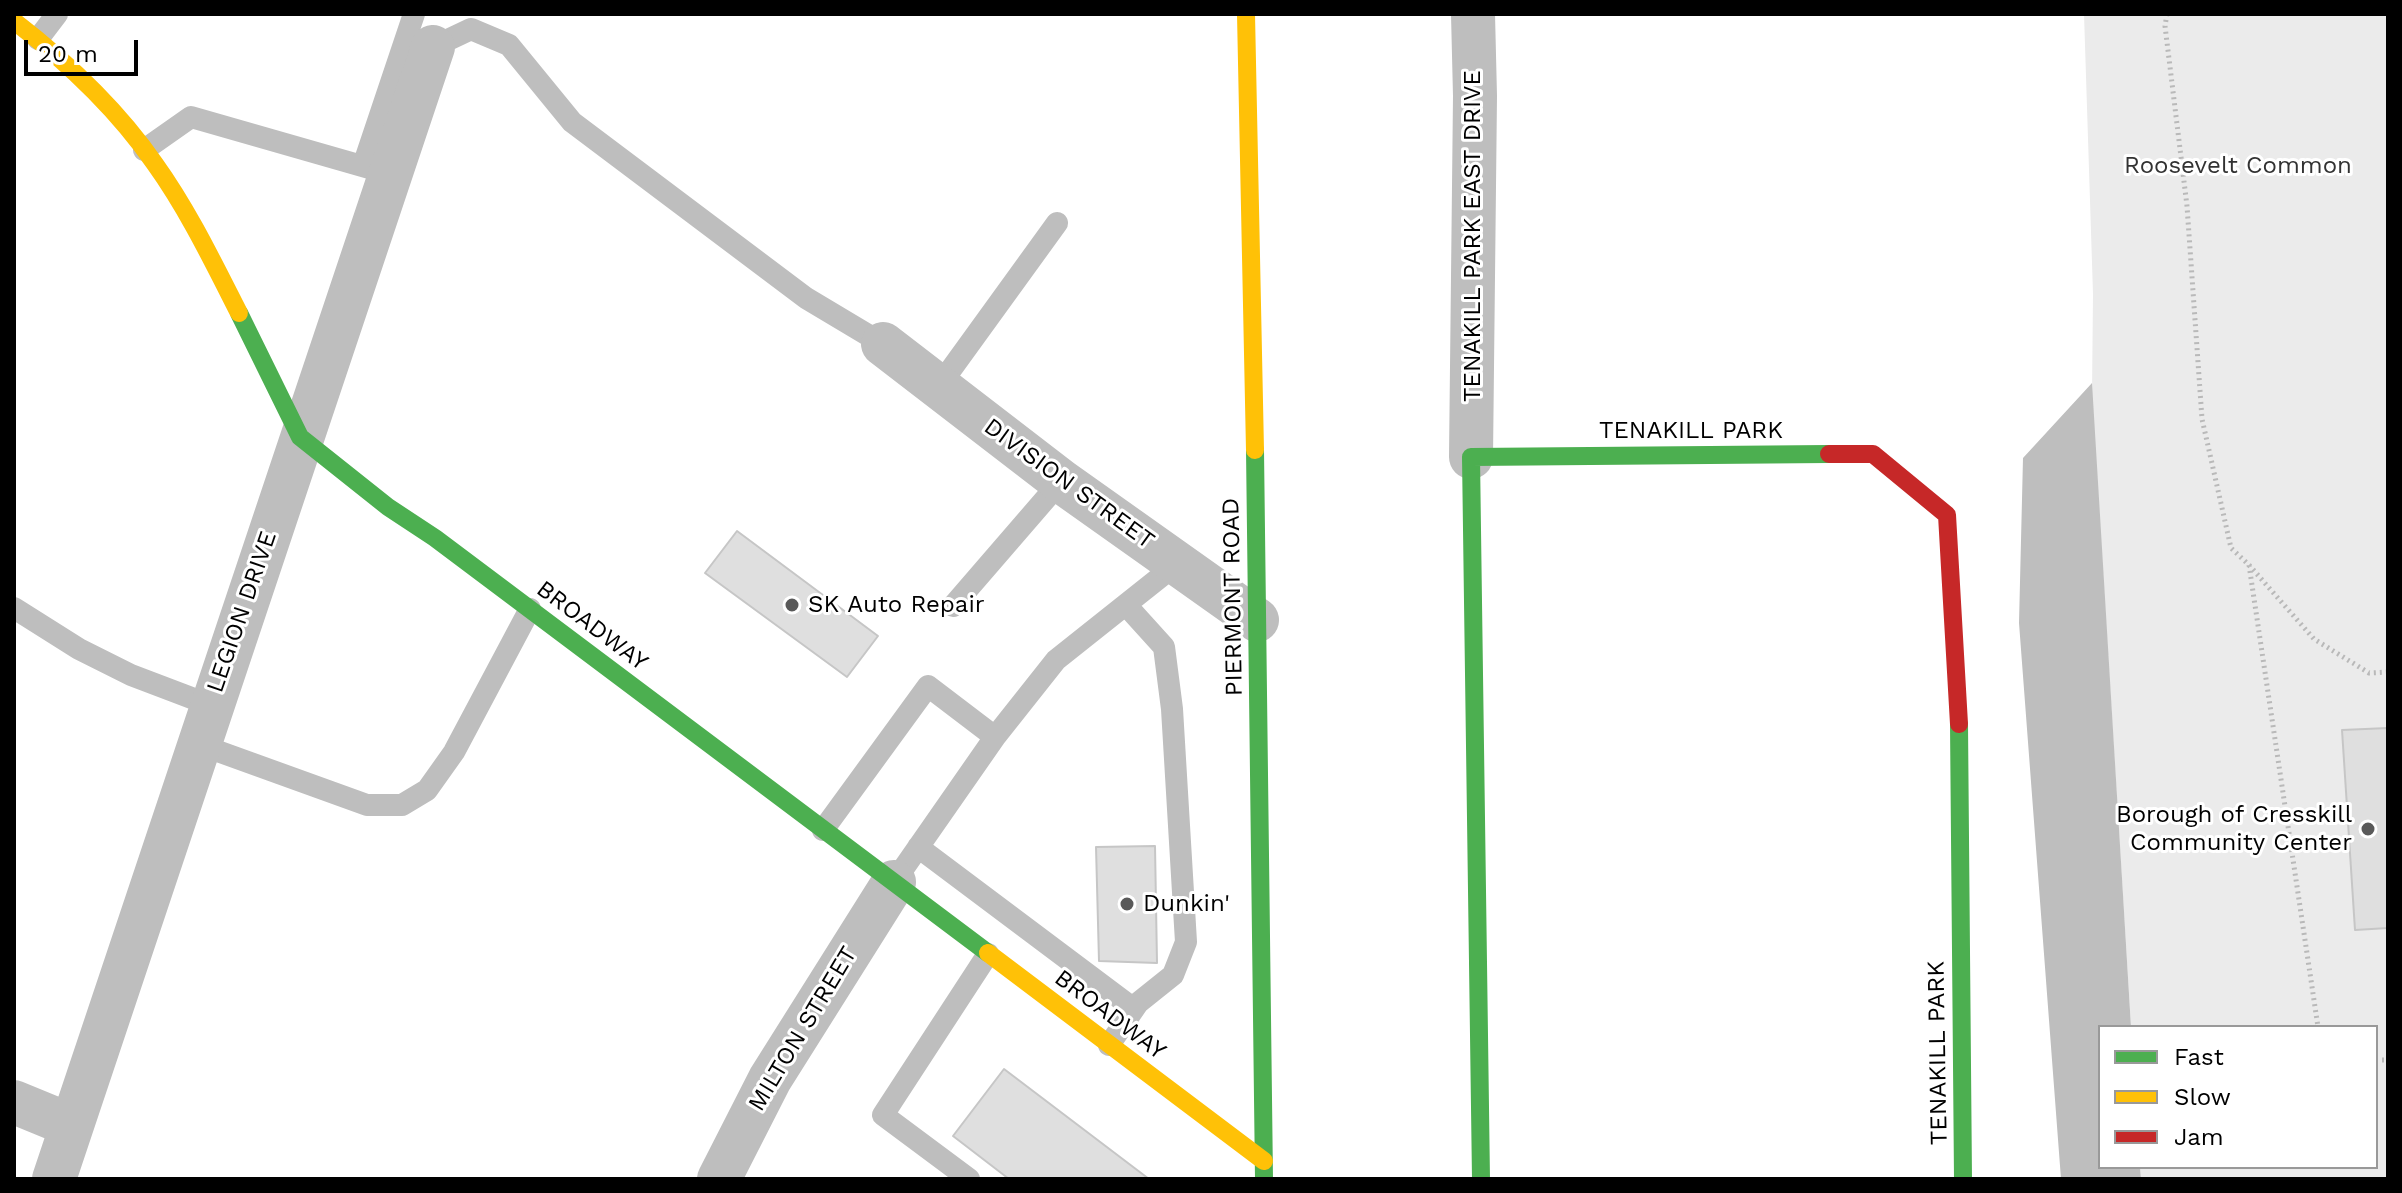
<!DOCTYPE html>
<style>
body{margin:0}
#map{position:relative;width:2402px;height:1193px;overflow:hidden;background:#fff;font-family:"Work Sans",sans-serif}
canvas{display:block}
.frame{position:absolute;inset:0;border:16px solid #000;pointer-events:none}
.legend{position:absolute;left:2098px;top:1025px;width:280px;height:144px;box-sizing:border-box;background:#fff;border:2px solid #999;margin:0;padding:10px 14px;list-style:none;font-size:24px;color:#000}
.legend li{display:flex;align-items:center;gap:16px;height:40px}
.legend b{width:40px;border:2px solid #999}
.scale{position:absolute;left:24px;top:40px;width:114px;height:36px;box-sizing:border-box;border:4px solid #000;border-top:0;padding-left:10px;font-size:24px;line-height:28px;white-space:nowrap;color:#000;-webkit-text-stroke:6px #fff;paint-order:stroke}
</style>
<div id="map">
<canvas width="2402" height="1193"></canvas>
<div class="frame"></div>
<ul class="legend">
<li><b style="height:10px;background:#4caf50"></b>Fast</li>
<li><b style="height:10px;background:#ffc107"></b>Slow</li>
<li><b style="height:10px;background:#c62828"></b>Jam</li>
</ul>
<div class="scale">20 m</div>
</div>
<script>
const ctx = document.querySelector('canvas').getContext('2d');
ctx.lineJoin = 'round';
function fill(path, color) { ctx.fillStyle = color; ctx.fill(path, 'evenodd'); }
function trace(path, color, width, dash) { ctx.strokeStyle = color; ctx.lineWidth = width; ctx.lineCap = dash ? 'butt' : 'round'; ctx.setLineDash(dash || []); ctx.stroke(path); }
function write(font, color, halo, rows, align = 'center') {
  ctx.font = font + ' "Work Sans",sans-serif'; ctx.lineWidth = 6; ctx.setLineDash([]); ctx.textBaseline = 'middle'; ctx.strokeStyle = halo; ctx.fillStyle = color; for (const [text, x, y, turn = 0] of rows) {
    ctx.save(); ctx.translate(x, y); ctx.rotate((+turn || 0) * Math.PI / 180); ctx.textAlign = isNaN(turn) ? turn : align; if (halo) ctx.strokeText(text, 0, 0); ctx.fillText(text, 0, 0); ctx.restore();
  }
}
const green = new Path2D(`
 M2084 14H2388V1179H2141L2140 1167H2376V1027H2131L2092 393 2093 294Z`);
const water = new Path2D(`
 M2092 383 2131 1027H2100V1167H2140L2141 1179H2061L2019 623 2023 458Z`);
const building = new Path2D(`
 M737 531 878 636 847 677 705 573Z
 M2388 728V928L2355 930 2342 730Z
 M1155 846 1157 963 1099 961 1096 847Z
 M1004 1069 1149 1179H1009L953 1136Z`);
const path = new Path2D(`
 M2167 14 2165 26 2187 206 2202 419 2231 548 2249 565 2318 1027
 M2249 565 2314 639 2369 673 2388 672
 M2376 1060H2388`);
const lane = new Path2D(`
 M38 39 57 14
 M433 47 471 29 509 45 572 122 806 298 883 344
 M144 150 191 117 390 174
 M363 166 414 14
 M939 386 1057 223
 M953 606 1061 481
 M14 608 79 649 131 675 210 705
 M198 744 367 805H402L427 790 454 752 530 609
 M823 830 928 686 995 737 1056 660 1178 563
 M918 847 1134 1009
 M894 882 995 737
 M1109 1045 1138 1003 1173 975 1186 942 1172 709 1164 647 1126 605
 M969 1179 883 1115 988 954`);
const street = new Path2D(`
 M883 344 1061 481 1257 620
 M1471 457 1475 96 1473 14
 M14 1102 70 1125
 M54 1179 433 47
 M719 1179 770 1079 894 882`);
const fast = new Path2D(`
 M239 313 300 437 388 507 435 538 988 953
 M1255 450 1264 1179
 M1959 724 1963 1179
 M1481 1179 1471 457 1829 454`);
const slow = new Path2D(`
 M1246 14 1255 450
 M14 21C67 62 117 109 155 164 188 210 213 262 239 313
 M988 953 1264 1161`);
const jam = new Path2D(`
 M1829 454H1873L1947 515 1959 724`);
const markers = [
 [792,605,8,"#595959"],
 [2368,829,8,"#595959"],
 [1127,904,8,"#595959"]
];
const parkNames = [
 ["Roosevelt Common",2238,166]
];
const streetNames = [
 ["TENAKILL PARK EAST DRIVE",1473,236,-90],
 ["TENAKILL PARK",1691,431],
 ["DIVISION STREET",1069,484,36],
 ["PIERMONT ROAD",1233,597,-91],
 ["LEGION DRIVE",242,612,-71],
 ["BROADWAY",592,626,37],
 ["BROADWAY",1110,1015,37],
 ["MILTON STREET",803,1029,-59],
 ["TENAKILL PARK",1938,1053,-91]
];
const poiNames = [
 ["SK Auto Repair",808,605],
 ["Borough of Cresskill",2352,815,"right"],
 ["Community Center",2352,843,"right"],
 ["Dunkin'",1143,904]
];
fill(green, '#ebebeb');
fill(water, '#bebebe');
fill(building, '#dfdfdf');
trace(building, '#c6c6c6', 2);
trace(path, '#b9b9b9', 5, [2, 4]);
trace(lane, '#bebebe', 22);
trace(street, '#bebebe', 44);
trace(fast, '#4caf50', 18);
trace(slow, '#ffc107', 18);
trace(jam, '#c62828', 18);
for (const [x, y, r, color] of markers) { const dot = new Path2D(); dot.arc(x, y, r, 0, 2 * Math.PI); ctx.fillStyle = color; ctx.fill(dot); trace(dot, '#fff', 3); }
write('24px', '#323232', '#fff', parkNames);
write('24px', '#000', '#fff', streetNames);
write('24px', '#000', '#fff', poiNames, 'left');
</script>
